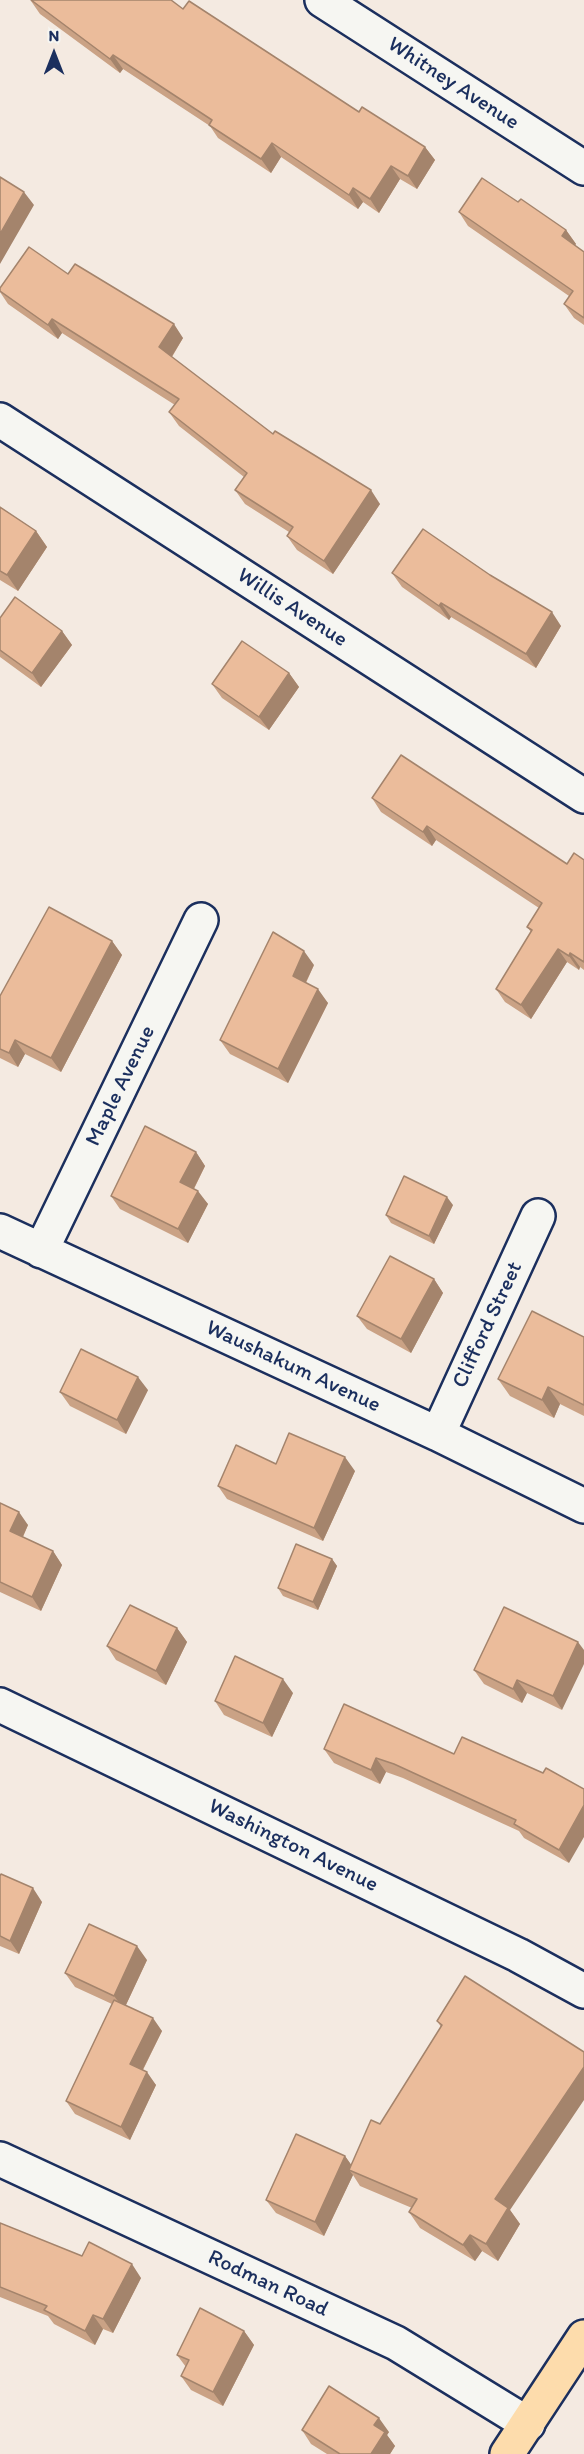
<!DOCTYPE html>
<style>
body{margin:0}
#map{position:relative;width:584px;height:2454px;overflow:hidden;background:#f4eae1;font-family:Itim,sans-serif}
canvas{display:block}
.north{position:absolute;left:24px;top:24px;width:60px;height:60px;-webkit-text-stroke:4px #f6f6f2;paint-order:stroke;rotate:0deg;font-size:16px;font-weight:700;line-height:24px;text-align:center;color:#1b2f5e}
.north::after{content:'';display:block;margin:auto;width:21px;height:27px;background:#1b2f5e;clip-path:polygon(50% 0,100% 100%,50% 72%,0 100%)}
</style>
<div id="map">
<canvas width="584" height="2454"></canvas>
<div class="north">N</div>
</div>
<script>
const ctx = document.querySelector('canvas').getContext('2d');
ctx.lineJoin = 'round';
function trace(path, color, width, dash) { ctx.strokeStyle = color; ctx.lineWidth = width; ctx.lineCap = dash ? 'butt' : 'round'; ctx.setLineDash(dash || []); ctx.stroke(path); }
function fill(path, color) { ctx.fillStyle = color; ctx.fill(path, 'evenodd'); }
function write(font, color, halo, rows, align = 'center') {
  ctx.font = font + ' Itim,sans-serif'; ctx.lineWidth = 4.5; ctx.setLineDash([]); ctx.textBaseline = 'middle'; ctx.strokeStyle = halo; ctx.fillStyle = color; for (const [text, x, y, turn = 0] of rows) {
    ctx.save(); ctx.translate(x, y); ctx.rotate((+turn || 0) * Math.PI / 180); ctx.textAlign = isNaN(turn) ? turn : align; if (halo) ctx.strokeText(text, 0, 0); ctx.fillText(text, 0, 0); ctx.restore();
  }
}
const street = new Path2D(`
 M322 0 584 168
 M0 420 584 796
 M0 1231 438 1434 584 1506
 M41 1251 201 920
 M438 1434 538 1216
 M0 1705 518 1955 584 1991
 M0 2159 396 2343 528 2424`);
const primary = new Path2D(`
 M507 2454 584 2337`);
const wall = new Path2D(`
 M31 1 183 9 359 112 425 147 435 160 417 189 400 179 379 213 363 202 358 209 281 157 271 173 218 138 210 126 123 69 120 73 40 14Z
 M518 202 566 230 576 244 575 245 584 252V325L574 318 564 304 569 296 468 226 459 212Z
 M68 274 183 338 172 357 273 434 380 504 333 574 297 550 287 536 289 532 245 504 235 490 244 477 179 426 169 412 175 405 62 333 58 339 8 304 0 292V288Z
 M0 507 36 531 47 547 18 591 0 580Z
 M392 573 490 575 561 626 536 668 451 617 449 620 402 587Z
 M0 618 62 631 72 645 41 687 0 657Z
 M289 673 299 687 269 730 222 698 212 684Z
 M372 798 567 864 584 860V970L580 967 579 970 567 962 531 1019 505 1002 496 989 531 932 527 927 539 908 436 840 432 846 381 812Z
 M112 941 122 955 61 1072 25 1054 18 1067 0 1058V996Z
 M314 965 306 983 328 1003 288 1083 230 1054 220 1040Z
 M196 1152 205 1166 194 1189 208 1204 188 1243 120 1209 111 1196Z
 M453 1205 434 1244 391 1223 386 1215Z
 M434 1279 443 1293 411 1353 367 1329 357 1316Z
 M584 1337V1416L560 1404 554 1418 510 1396 498 1379Z
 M148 1390 126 1434 70 1406 60 1392Z
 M276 1464 355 1471 323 1541 227 1499 218 1486Z
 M0 1503 28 1525 23 1537 53 1551 62 1565 41 1611 0 1592Z
 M332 1559 337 1566 318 1610 283 1596 278 1588Z
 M504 1607 562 1710 527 1693 522 1703 484 1684 474 1670Z
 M177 1628 187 1642 166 1685 116 1660 107 1646Z
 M293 1693 272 1737 224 1715 215 1701Z
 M324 1749 454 1754 543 1773 569 1863 524 1838 519 1831 403 1778 386 1772 380 1784 334 1763Z
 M0 1876 42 1902 19 1954 0 1946Z
 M147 1960 126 2005 162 2031 143 2070 156 2085 130 2140 75 2114 66 2101 112 2004 75 1987 65 1973Z
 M465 1976 510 2210 520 2224 498 2261 482 2251 475 2261 420 2228 409 2212 412 2208 360 2186 353 2175 324 2236 276 2213 266 2200 345 2156 351 2165 380 2124 441 2027 437 2021Z
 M0 2223 82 2256 141 2278 113 2333 103 2329 95 2345 54 2324 48 2316 0 2297Z
 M244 2331 254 2345 223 2406 191 2390 181 2376 186 2367 177 2355Z
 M302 2430 389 2432 387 2435 395 2446 390 2454H327L311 2444Z`);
const shadedWall = new Path2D(`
 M113 55 123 69 120 73 110 59Z
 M272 143 281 157 271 173 261 159Z
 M425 147 435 160 417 189 408 176Z
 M391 166 400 179 379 213 370 199Z
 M353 188 363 202 358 209 349 195Z
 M24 192 34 205 0 264V234Z
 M566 230 576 244 571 250 562 236Z
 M52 319 62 333 58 339 48 325Z
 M174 324 183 338 169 361 159 347Z
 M371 490 380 504 333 574 324 561Z
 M36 531 47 547 18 591 7 575Z
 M441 603 451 617 449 620 439 606Z
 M552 612 561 626 536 668 526 654Z
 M62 631 72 645 41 687 32 673Z
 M289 673 299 687 269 730 259 717Z
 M427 826 436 840 432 846 423 832Z
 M112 941 122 955 61 1072 51 1058Z
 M558 949 567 962 531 1019 521 1005Z
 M304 951 314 965 302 990 293 976Z
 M570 953 580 967 579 970 569 956Z
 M318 989 328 1003 288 1083 278 1069Z
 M15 1040 25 1054 18 1067 9 1053Z
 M196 1152 205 1166 190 1196 180 1182Z
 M198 1191 208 1204 188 1243 178 1229Z
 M447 1197 453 1205 434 1244 429 1236Z
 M434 1279 443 1293 411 1353 401 1339Z
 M138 1377 148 1390 126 1434 117 1420Z
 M548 1387 560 1404 554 1418 542 1400Z
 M345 1457 355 1471 323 1541 314 1528Z
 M19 1512 28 1525 19 1545 10 1531Z
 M53 1551 62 1565 41 1611 32 1597Z
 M332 1559 337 1566 318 1610 313 1602Z
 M177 1628 187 1642 166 1685 156 1671Z
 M578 1642 584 1650V1664L562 1710 553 1696Z
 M283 1679 293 1693 272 1737 263 1723Z
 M517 1680 527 1693 522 1703 513 1689Z
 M376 1758 386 1772 380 1784 371 1770Z
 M584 1805V1837L569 1863 559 1850Z
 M33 1888 42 1902 19 1954 10 1941Z
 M137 1946 147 1960 124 2009 114 1996Z
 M153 2018 162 2031 139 2077 130 2064Z
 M584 2067V2100L510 2210 520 2224 498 2261 486 2244 495 2199Z
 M147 2072 156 2085 130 2140 121 2127Z
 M345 2156 355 2170H349L353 2175 324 2236 315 2222Z
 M470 2235 482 2251 475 2261 463 2245Z
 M132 2264 141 2278 113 2333 103 2319Z
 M93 2315 103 2329 95 2345 85 2331Z
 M244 2331 254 2345 223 2406 213 2392Z
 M379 2418 389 2432 387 2435 395 2446 390 2454H371L374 2425Z`);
const building = new Path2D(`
 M31 0H171L183 9 189 1 359 112 362 107 425 147 408 176 391 166 370 199 353 188 349 195 272 143 261 159 209 125 212 120 113 55 110 59Z
 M0 177 24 192 0 234Z
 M482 178 518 202 521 199 566 230 562 236 584 252V318L564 304 573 291 459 212Z
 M29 247 68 274 75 264 174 324 159 347 273 434 275 431 371 490 324 561 287 536 293 527 235 490 247 473 169 412 179 399 52 319 48 325 0 291V288Z
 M0 507 36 531 7 575 0 571Z
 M423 529 490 575 552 612 526 654 441 603 439 606 392 573Z
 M15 597 62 631 32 673 0 650V618Z
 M242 641 289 673 259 717 212 684Z
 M401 755 567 864 574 853 584 860V962L570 953 569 956 558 949 521 1005 496 989 532 930 527 927 542 903 427 826 423 832 372 798Z
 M49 907 112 941 51 1058 15 1040 9 1053 0 1049V996Z
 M273 932 304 951 293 976 318 989 278 1069 220 1040Z
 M145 1126 196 1152 180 1182 198 1191 178 1229 111 1196Z
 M404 1176 447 1197 429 1236 386 1215Z
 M390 1256 434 1279 401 1339 357 1316Z
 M532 1311 584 1337V1405L548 1387 542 1400 498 1379Z
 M81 1349 138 1377 117 1420 60 1392Z
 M289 1433 345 1457 314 1528 218 1486 236 1445 276 1464Z
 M0 1503 19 1512 10 1531 53 1551 32 1597 0 1582Z
 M296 1544 332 1559 313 1602 278 1588Z
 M130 1605 177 1628 156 1671 107 1646Z
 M504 1607 578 1642 553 1696 517 1680 513 1689 474 1670Z
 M235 1656 283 1679 263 1723 215 1701Z
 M344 1704 454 1754 462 1737 543 1773 546 1768 584 1789V1805L559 1850 514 1824 516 1820 394 1764 376 1758 371 1770 324 1749Z
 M1 1874 33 1888 10 1941 0 1936V1876Z
 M89 1924 137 1946 114 1996 65 1973Z
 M465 1976 584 2052V2067L495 2199 508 2208 486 2244 470 2235 463 2245 409 2212 417 2199 349 2170 371 2120 380 2124 442 2025 437 2021Z
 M114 2000 153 2018 130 2064 147 2072 121 2127 66 2101Z
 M296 2134 345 2156 315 2222 266 2200Z
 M0 2223 82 2256 89 2242 132 2264 103 2319 93 2315 85 2331 44 2310 47 2306 0 2287Z
 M200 2308 244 2331 213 2392 181 2376 189 2360 177 2355Z
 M329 2386 379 2418 374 2425 385 2432 371 2454H340L302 2430Z`);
const streetNames = [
 ["Whitney Avenue",453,84,33],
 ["Willis Avenue",292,608,33],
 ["Maple Avenue",121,1086,-64],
 ["Clifford Street",488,1325,-65],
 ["Waushakum Avenue",293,1367,25],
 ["Washington Avenue",293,1846,26],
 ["Rodman Road",268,2284,25]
];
trace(street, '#1b2f5e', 38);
trace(primary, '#1b2f5e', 38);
trace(street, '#f6f6f2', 33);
trace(primary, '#fddcac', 33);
fill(wall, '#caa285');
fill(shadedWall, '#a4846c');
fill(building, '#ebbc9b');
trace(building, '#a4846c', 1.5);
write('22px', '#1b2f5e', '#f6f6f2', streetNames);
</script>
